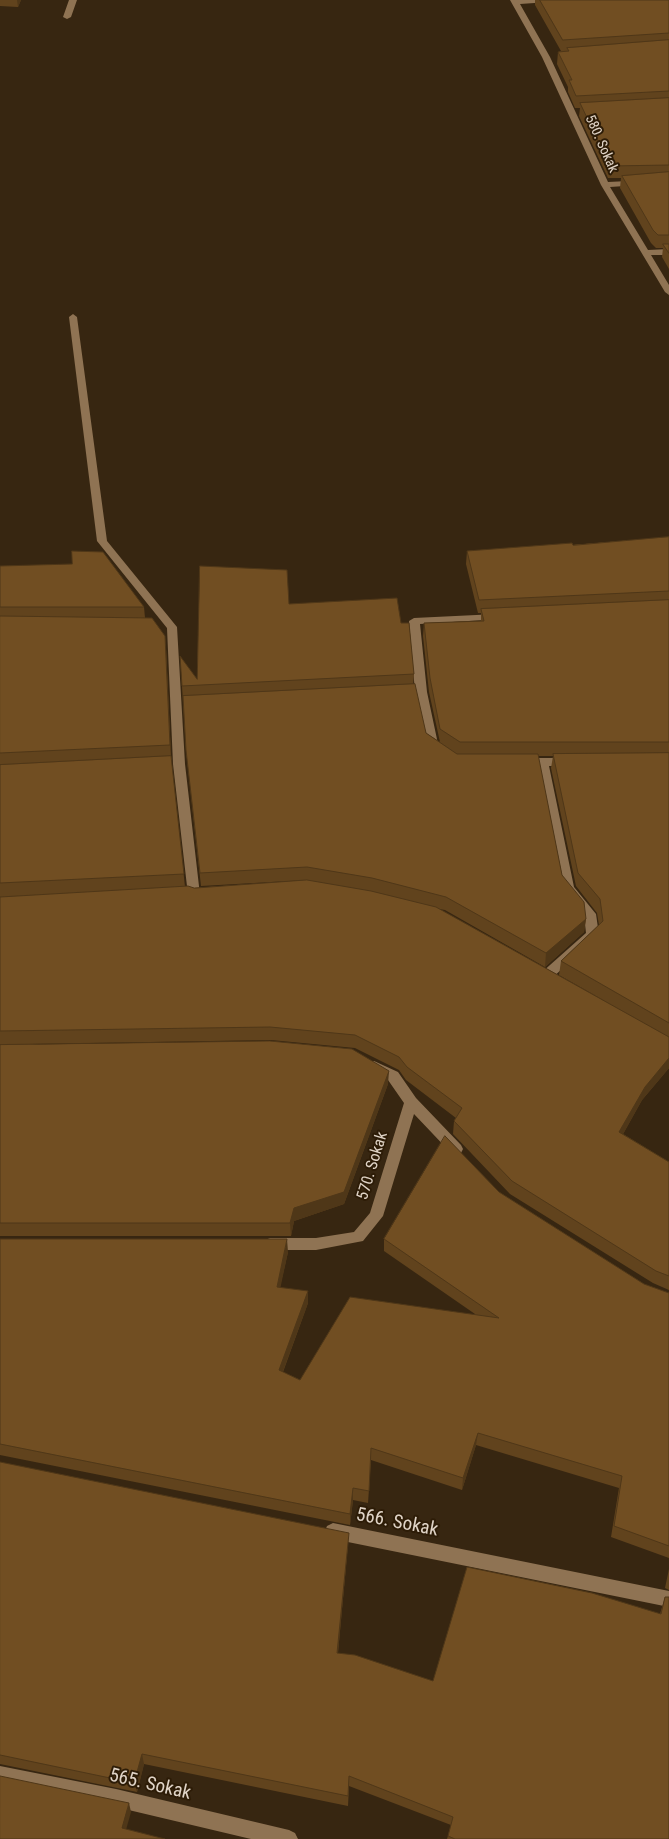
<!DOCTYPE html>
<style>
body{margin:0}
canvas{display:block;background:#372611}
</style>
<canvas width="669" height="1839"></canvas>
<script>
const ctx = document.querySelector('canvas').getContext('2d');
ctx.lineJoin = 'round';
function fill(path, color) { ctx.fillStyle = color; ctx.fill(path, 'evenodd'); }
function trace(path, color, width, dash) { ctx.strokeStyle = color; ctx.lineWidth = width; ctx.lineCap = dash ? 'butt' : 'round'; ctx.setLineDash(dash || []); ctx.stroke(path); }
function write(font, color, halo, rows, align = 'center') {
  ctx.font = font + ' "Roboto Condensed",sans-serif'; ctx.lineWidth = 4; ctx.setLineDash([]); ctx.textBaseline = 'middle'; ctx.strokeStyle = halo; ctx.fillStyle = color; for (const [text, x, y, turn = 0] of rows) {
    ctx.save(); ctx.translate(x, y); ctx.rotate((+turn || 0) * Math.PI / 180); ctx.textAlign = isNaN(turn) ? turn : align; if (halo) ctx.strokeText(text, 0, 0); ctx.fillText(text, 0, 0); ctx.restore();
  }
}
const minor = new Path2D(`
 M69 0H77L71 17 67 19 63 17Z
 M510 0H553L549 2 520 4 550 57 608 182 669 179V183L610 187 648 250 669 249V255H651L669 285V295L665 292 601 185 542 57Z
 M73 314 77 317 107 541 177 627 185 764 200 895 194 900 188 895 173 764 167 628 97 541 69 317Z
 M497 614 501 615 502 617 501 619 420 624 427 692 438 744 443 749 441 752H433L427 746 415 692 409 621 414 618Z
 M524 758H569L575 762 569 766H549L574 887 596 914 599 935 551 979H541L540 976 541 973 586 933 584 915 562 888 538 766 520 765 518 762 520 759Z
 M374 1061 398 1072 416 1098 461 1145 463 1149 461 1153 456 1155 451 1153 414 1114 383 1216 363 1241 316 1250H270L265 1248 263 1244 265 1240 270 1238H316L354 1232 370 1213 404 1103 388 1080 369 1070 367 1066 369 1062Z
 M333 1523 669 1591V1607L333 1539 327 1536 325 1531 327 1526Z
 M0 1766 116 1789 289 1830 295 1833 298 1839H251L116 1807 0 1784Z`);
const wall = new Path2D(`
 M0 0H21L18 7 0 6Z
 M535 0H669V269L662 257 663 248H656L651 243 620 188 621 178H608L579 116 580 108H575L568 92V87L557 64 558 52 561 51 535 5Z
 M669 537V1068L642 1100 623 1134 669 1162V1290L653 1283 510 1194 453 1134 454 1121 456 1118 406 1080 399 1070 355 1048 271 1040 30 1044 388 1084 344 1204 294 1221 291 1236H0V566L144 607 145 618 166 649 171 756 185 887 194 888 307 880 201 886 186 750 182 686 197 679 289 604 401 623 414 674 413 685 426 733 440 742 429 692 423 636 424 623 481 621V613H478L466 564 467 551 573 545ZM538 756H553L551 768 576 886 597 913 599 925 561 961 559 975 607 1002 439 909 445 910 545 967 584 932 586 919 562 875Z
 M499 1192 644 1284 669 1293V1558L611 1537 619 1488 476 1445 462 1490 371 1460 368 1503 353 1500 350 1525 0 1455V1239L288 1252 280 1287 308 1303 283 1372 300 1380 475 1314 384 1251V1239Z
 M0 1462 348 1544 338 1653 433 1681 660 1614 665 1597 669 1839H447L451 1825 349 1786 348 1806 144 1764 137 1792 0 1764Z
 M669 1569V1590L665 1588Z`);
const shadedWall = new Path2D(`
 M17 0H21L18 7Z
 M165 636 166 649 171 758 170 745Z
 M586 919 584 932 545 967 546 953Z
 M669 1058V1068L642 1100 617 1145 619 1132 645 1087Z
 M389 1071 388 1084 344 1204 294 1221 291 1236 290 1223 294 1208Z
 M287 1239 288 1252 278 1299 277 1287Z
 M308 1291V1303L279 1382V1370Z
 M478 1433 476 1445 462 1490 463 1478Z
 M353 1488V1500L350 1525V1514Z
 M349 1533 348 1544 337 1663V1653Z
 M142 1754 144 1764 137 1792 134 1783Z
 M129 1803 131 1812 124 1837 122 1828Z`);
const building = new Path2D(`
 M540 0H669V33L563 40Z
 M669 40V91L576 96 569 80H572L558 52 569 51 567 48Z
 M669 98V165L610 166 580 103Z
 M669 172V235H658L653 230 622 176Z
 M663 244H669V253Z
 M669 537V591L479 600 467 551 572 543 573 545Z
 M72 551 103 552 144 607H0V566L72 564Z
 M200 566 287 570 289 604 397 598 401 623H409L414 674 182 686 180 656 197 679Z
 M669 600V742H460L440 729 430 678 424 623 484 621 481 609Z
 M0 616 152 618 165 636 170 745 0 753Z
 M415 684 426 733 457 754H538L562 875 584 902 586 919 546 953 446 897 372 878 307 867 200 873 186 750 183 696Z
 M669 753V1023L561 961 603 921 600 899 578 873 553 754Z
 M171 756 184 874 0 883V765Z
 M307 880 371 891 436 907 669 1037V1058L645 1087 619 1132 669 1162V1276L656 1271 512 1181 454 1121 462 1108 407 1067 399 1057 355 1035 270 1027 0 1031V897L188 886 194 888Z
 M270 1041 352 1049 389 1071 344 1192 294 1208 290 1223H0V1045Z
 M445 1136 499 1192 644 1284 669 1293V1546L614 1526 622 1476 478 1433 463 1478 371 1448 369 1491 353 1488 350 1514 0 1444V1239H287L277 1287 308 1291 279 1370 300 1380 350 1297 499 1318 384 1239Z
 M0 1462 349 1533 337 1653 355 1655 433 1681 467 1567 592 1593 661 1614 665 1597H669V1839H455L448 1836 453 1817 349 1776 348 1796 142 1754 134 1783 0 1755Z
 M0 1776 129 1803 122 1828 165 1839H0Z`);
const farStreetnames = [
 ["580. Sokak",601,144,66]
];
const streetNames = [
 ["570. Sokak",373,1166,-73]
];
const nearStreetnames = [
 ["566. Sokak",397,1523,11],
 ["565. Sokak",150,1785,13]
];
fill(minor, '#8f7353');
fill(wall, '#61431d');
fill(shadedWall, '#4f3718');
fill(building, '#714e22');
trace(building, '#4f3718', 1);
write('14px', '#e0d4c7', '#2d1c07', farStreetnames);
write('16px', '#e0d4c7', '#2d1c07', streetNames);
write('19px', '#e0d4c7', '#2d1c07', nearStreetnames);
</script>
